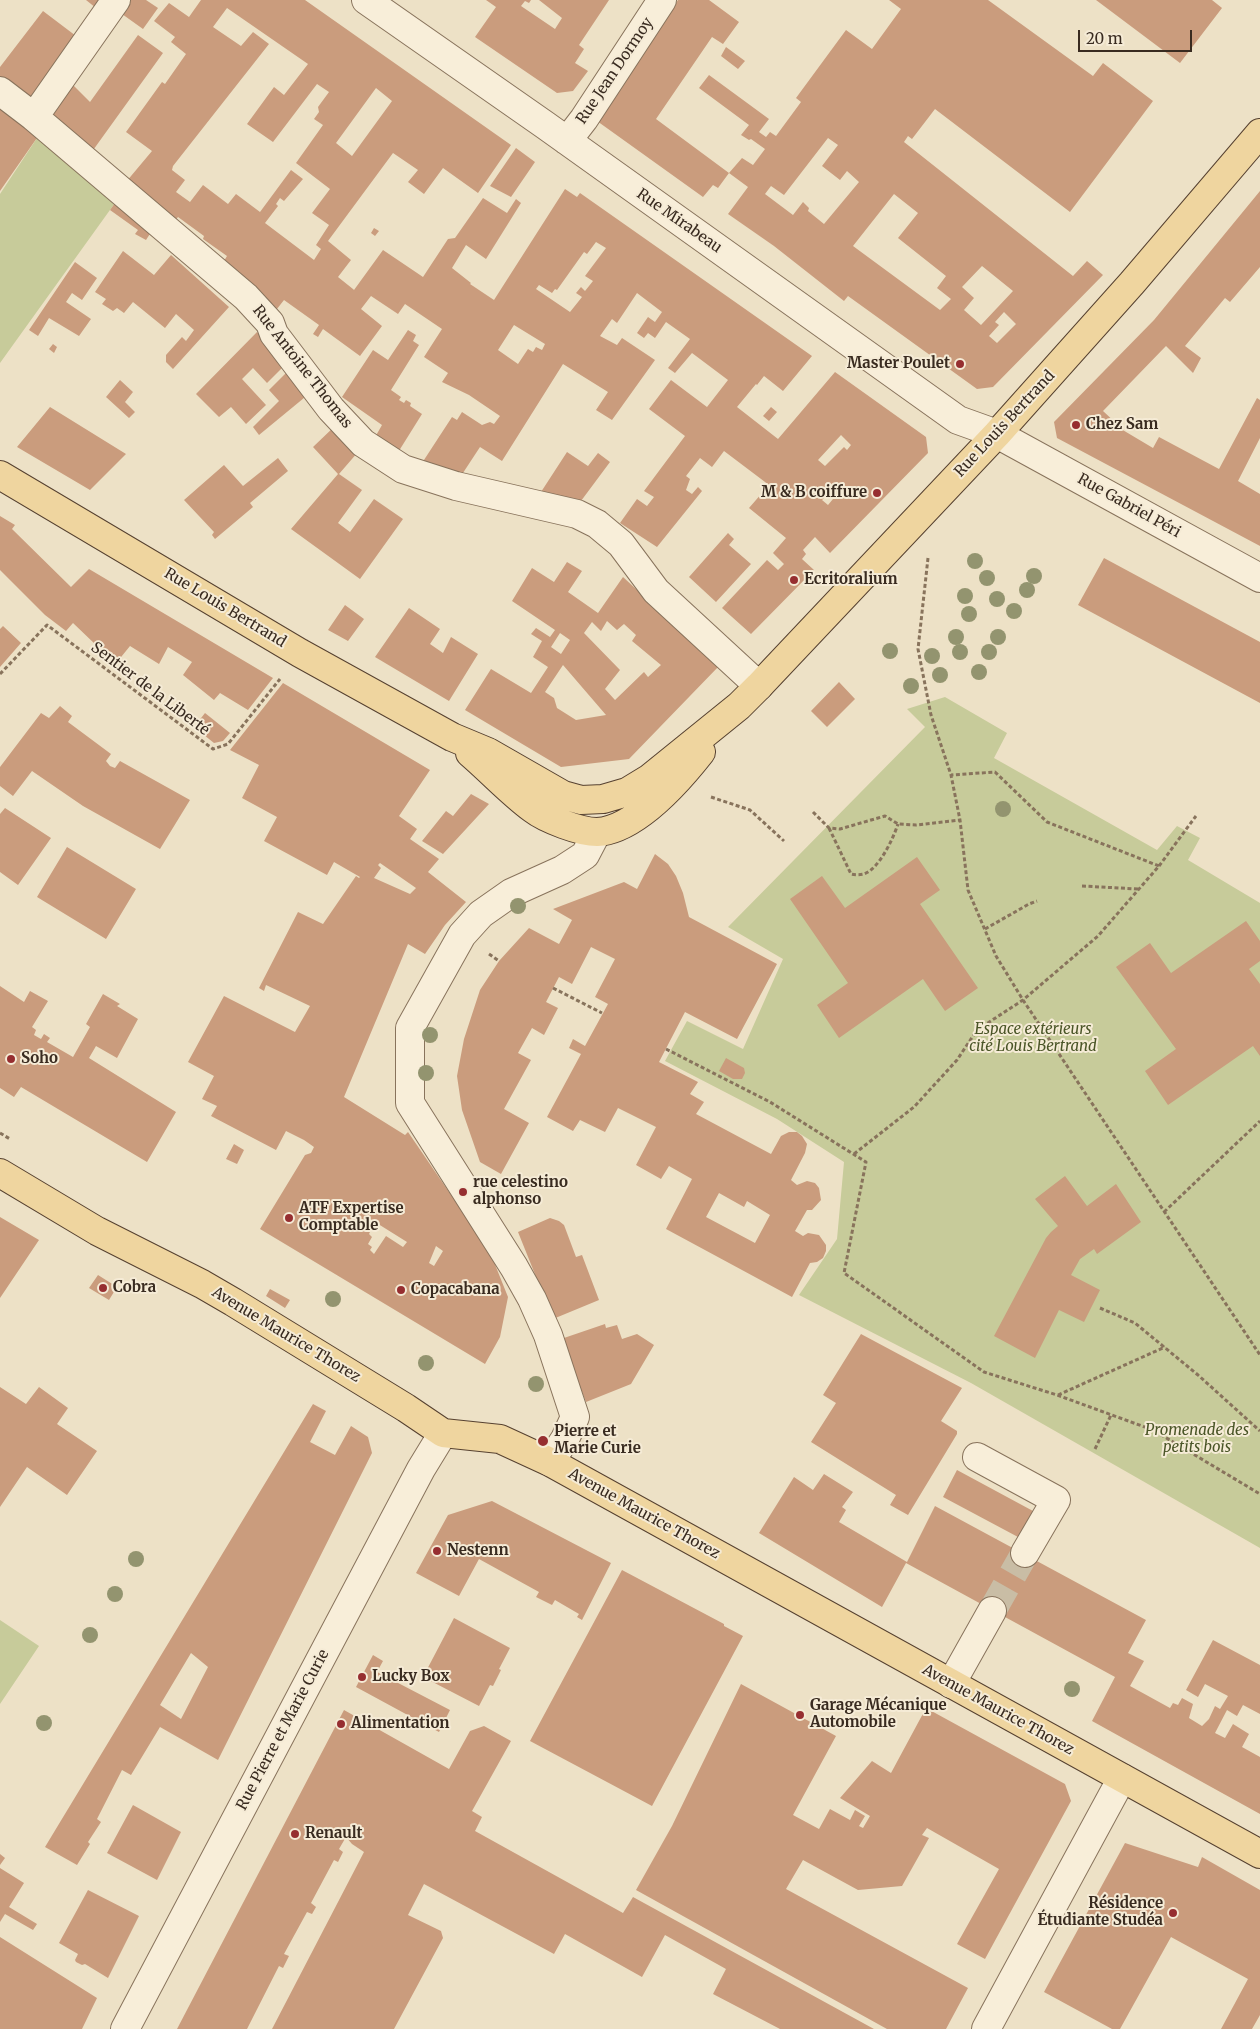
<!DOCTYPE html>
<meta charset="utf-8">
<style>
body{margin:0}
#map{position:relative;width:1260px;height:2029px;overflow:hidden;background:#ede1c6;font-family:Merriweather,serif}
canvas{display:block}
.scale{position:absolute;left:1078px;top:30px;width:114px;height:22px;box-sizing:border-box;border:2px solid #392b20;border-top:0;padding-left:6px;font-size:15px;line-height:18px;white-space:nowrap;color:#392b20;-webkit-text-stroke:4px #f5ebd6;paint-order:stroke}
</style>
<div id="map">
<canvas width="1260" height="2029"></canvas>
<div class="scale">20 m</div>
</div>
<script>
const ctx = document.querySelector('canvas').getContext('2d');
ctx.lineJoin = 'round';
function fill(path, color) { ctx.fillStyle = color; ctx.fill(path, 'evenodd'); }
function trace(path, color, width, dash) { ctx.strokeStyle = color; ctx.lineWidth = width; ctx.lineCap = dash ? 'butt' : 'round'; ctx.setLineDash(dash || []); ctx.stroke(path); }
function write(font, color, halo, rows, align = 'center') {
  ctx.font = font + ' Merriweather,serif'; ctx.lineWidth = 4; ctx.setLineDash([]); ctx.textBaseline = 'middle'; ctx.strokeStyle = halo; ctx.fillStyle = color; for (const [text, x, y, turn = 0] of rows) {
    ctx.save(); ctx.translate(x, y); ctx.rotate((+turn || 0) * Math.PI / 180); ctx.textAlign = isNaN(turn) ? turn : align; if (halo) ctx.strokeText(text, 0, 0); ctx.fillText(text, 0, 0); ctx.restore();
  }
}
const green = new Path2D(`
 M39 135 120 196 0 363V194Z
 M945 697 1007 733 994 758 1157 850 1177 826 1200 838 1188 860 1260 903V1548L971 1383 799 1295 837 1239 844 1162 777 1119 665 1061 687 1021 743 1049 783 959 728 927 925 727 907 709Z
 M0 1620 39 1646 0 1704Z`);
const building = new Path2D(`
 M86 0H102L96 8Z
 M131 0H146L158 8 143 29 122 14Z
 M201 0H305L511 145 478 193 443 168 424 194 408 182 418 170 393 153 328 241 351 260 338 277 353 289 354 290 383 250 423 277 448 239 455 238 483 198 507 213 516 199 521 203 486 259 466 245 452 268 471 283 470 284 494 300 565 189 577 197 580 193 812 356 783 391 764 376 757 385 756 384 737 407 778 439 835 372 926 437 928 453 830 553 815 537 803 550 806 554 802 559 814 570 751 634 722 608 767 560 778 570 784 564 773 553 786 538 749 508 769 485 724 451 712 467 700 458 686 476 690 479 686 490 692 494 698 487 702 491 657 547 620 523 637 499 647 506 654 497 644 491 685 436 649 409 671 380 707 407 728 380 692 353 675 373 668 368 690 339 666 322 655 338 648 333 644 338 637 333 648 317 655 322 662 312 637 293 617 323 612 319 600 336 617 345 622 338 655 360 612 420 596 410 608 392 563 364 502 461 480 447 459 479 422 463 452 417 457 420 462 412 482 425 490 422 494 424 500 416 469 395 442 382 448 373 424 357 442 329 405 304 398 314 371 296 361 309 382 326 360 356 323 329 318 337 313 334 319 325 284 300 273 314 221 266 227 256 203 239 204 236 178 217 173 223 126 182 152 151 126 132 162 82 165 84 186 54 171 42 175 37 154 21 169 3 189 17ZM227 8 308 64 284 95 274 87 247 124 273 142 317 84 329 92 318 107 319 112 314 119 323 125 296 163 330 189 312 213 329 225 316 245 321 249 314 260 265 223 278 206 276 204 280 198 284 201 303 179 291 170 260 212 236 194 228 204 203 185 190 202 176 192 185 180 172 170 173 166 269 44 253 32 241 46 213 27ZM376 88 392 101 352 156 336 143ZM596 242 606 248 585 276 593 281 585 291 581 287 576 293 582 297 570 312 536 289 539 285 552 293 555 289 557 290 584 252 587 254ZM514 325 545 344 542 350 536 347 533 352 528 349 518 364 498 350ZM841 435 851 445 847 450 844 447 825 466 818 460ZM828 494 833 499 828 505 822 500Z
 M486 0H531L529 3 525 1 521 6 555 29 562 18 539 0H609L579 45 584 49 575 63 588 71 573 91 557 93 475 37 496 7Z
 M678 0H709L739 22 723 44 712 37 656 119 729 173 718 188 713 185 703 197 597 121Z
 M889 0H988L1093 76 1103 63 1153 101 1070 212 935 109 912 139 908 136 904 142 1073 276 1087 261 1103 275 993 387 977 389 848 296 844 301 774 246 728 214 748 187 729 173 742 158 753 165 765 149 751 139 749 140 741 135 749 125 699 88 709 75 769 119 759 132 766 137 770 132 776 136 801 102 796 98 846 30 872 49 901 9ZM828 138 838 145 822 166 840 180 847 171 859 182 824 224 808 211 809 208 803 202 793 215 765 194 771 186 784 195ZM894 194 918 213 898 238 946 276 937 288 951 299 940 310 853 246ZM982 266 1013 291 981 325 964 310 974 298 962 287ZM1004 312 1016 324 997 343 989 336 999 325 995 322Z
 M1096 0H1212L1222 8 1180 63Z
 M43 11 76 36 26 104 0 80V67Z
 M138 35 163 53 91 153 54 121 53 113 73 85 90 102Z
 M726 47 745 61 738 69 721 56Z
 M0 103 39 135 0 191Z
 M516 148 535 162 511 197 490 186Z
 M1260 191V267L1230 302 1225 298 1185 346 1201 358 1193 373 1166 346 1103 411 1118 425 1116 426 1153 448 1159 437 1219 469 1257 398 1260 400V438L1238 481 1260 494V546L1057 438 1054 422 1154 320Z
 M120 196 155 226 146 240 135 234 138 230 110 210Z
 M374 228 379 231 375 236 371 233Z
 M123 251 154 275 171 255 229 307 173 369 166 362V355L182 337 186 341 194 330 176 314 165 328 133 302 124 313 117 308 113 311 102 304 106 299 95 292Z
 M75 262 97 278 82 300 72 293 66 302 91 319 79 336 49 318 38 336 29 330Z
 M408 330 416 335 413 341 419 345 391 390 401 397 399 400 404 403 406 400 411 403 410 406 422 414 397 454 374 439 382 425 342 397 373 350 388 360Z
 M257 332 285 365 267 383 253 368 242 379 266 405 246 424 231 407 219 417 196 394Z
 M53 344 57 347 54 353 49 349Z
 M289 370 310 393 259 435 253 427 279 401 269 390Z
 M120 380 133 392 125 402 135 412 129 418 106 397Z
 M50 407 126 454 90 490 17 447Z
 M771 407 777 412 769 421 763 416Z
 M336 425 358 452 339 474 362 490 338 523 350 532 374 499 403 519 360 579 291 529 338 474 313 447Z
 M567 452 588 466 598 453 610 462 581 501 541 492Z
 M278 458 288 471 250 503 253 507 215 539 212 535 214 532 184 500 224 465 243 486Z
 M0 516 15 525 12 529 71 587 89 569 273 678 248 710 220 693 214 700 183 675 192 662 168 647 159 664 130 646 113 667 93 651 97 646 73 623 66 631 45 615 0 570Z
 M728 533 734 539 729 545 751 564 716 602 689 577Z
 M1104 558 1260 642V703L1078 605Z
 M567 562 582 571 568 592 598 613 623 577 719 666 629 759 561 767 465 710 491 669 531 693 548 667 533 657 542 641 531 634 536 628 550 637 555 630 512 601 532 568 554 582ZM607 621 617 630 624 624 636 635 632 641 661 665 648 677 644 672 615 700 605 689 620 670 584 633 592 622 601 631ZM560 633 570 640 561 654 551 647ZM563 665 606 715 576 720 557 708 554 698 545 692Z
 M345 605 364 619 348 641 328 630Z
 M409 608 440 629 430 644 443 653 451 637 478 654 449 701 375 657Z
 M3 626 21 643 0 667V629Z
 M839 682 855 699 827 727 811 711Z
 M283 683 430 770 399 816 417 829 410 839 439 859 428 872 466 902 445 925 425 954 408 944 344 1097 405 1135 408 1132 490 1252 508 1297 500 1337 485 1364 260 1229 305 1155 311 1153 314 1147 304 1140 286 1131 276 1150 211 1116 217 1106 202 1099 214 1076 188 1062 224 996 295 1032 310 1006 266 985 264 991 259 988 298 912 323 924 356 876 359 878 360 877 334 862 327 875 264 841 277 817 242 798 259 765 230 750ZM380 863 416 888 410 894 374 878 381 868 378 865ZM367 1217 407 1242 403 1247 386 1236 374 1254 370 1250 372 1247 368 1244 372 1237 369 1234 373 1226 364 1221ZM436 1246 443 1251 434 1266 429 1263Z
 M60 706 72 716 68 722 111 754 106 761 110 766 115 768 120 761 190 800 160 849 83 806 32 771 13 796 0 786V767L41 713 49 718Z
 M205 713 230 733 223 741 214 743 194 727Z
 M471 794 489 804 443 854 422 841 446 811 453 816Z
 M5 808 51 838 18 885 0 872V814Z
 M67 847 136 889 106 939 37 897Z
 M655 854 668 864 676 876 683 893 689 917 777 964 737 1039 685 1012 659 1062 698 1082 690 1094 704 1102 696 1114 771 1154 781 1136 789 1132H797L802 1136 807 1144 805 1153 791 1180 797 1185 807 1181 815 1183 819 1188 821 1200 812 1210H807L795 1231 803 1236 808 1233 819 1235 826 1245V1251L823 1258 817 1262 810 1263 792 1297 666 1229 692 1179 669 1166 661 1179 636 1165 656 1127 618 1108 605 1132 580 1120 573 1131 547 1117 581 1054 569 1048 573 1039 585 1046 608 1004 595 997 615 959 591 947 572 984 559 977 546 1002 558 1008 544 1035 532 1028 518 1053 531 1060 504 1109 529 1123 501 1174 480 1162 462 1110 457 1076 464 1039 480 990 499 961 529 928 559 944 572 920 553 909 624 882 637 889ZM719 1193 744 1207 747 1201 770 1215 755 1243 706 1217Z
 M917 857 940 890 920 904 978 988 945 1011 923 979 839 1038 817 1005 848 983 790 899 822 876 845 908Z
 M1246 921 1260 941V961L1249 969 1260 984V1056L1253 1046 1168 1105 1145 1071 1176 1049 1116 967 1150 943 1171 973Z
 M0 986 24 1002 30 991 48 1001 32 1027 36 1030 34 1035 41 1039 44 1034 50 1038 47 1042 73 1057 90 1027 86 1024 103 994 120 1004 117 1006 138 1019 117 1058 96 1046 89 1058 176 1112 147 1162 21 1087 14 1097 0 1088Z
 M726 1058 744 1068 745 1073 742 1079H733L719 1071Z
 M234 1144 244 1150 237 1164 226 1159Z
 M1065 1176 1087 1206 1116 1184 1141 1222 1097 1254 1094 1249 1080 1259 1071 1275 1100 1290 1084 1322 1059 1310 1035 1358 994 1336 1046 1238 1051 1232 1058 1226 1035 1199Z
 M0 1217 39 1240 0 1298Z
 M550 1218 559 1221 564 1225 576 1257 582 1255 599 1300 553 1319 518 1232Z
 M98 1275 117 1287 109 1300 89 1288Z
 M270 1289 290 1300 285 1308 266 1296Z
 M605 1324 606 1328 617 1325 622 1339 637 1334 654 1345 631 1384 586 1402 561 1339Z
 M861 1334 962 1388 941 1421 957 1431V1434L908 1515 890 1505 896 1495 811 1442 836 1403 823 1395Z
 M0 1387 26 1404 39 1387 68 1408 57 1424 97 1451 67 1495 27 1467 0 1507Z
 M313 1404 326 1411 310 1442 335 1455 351 1426 368 1437 372 1453 218 1760 160 1727 131 1775 122 1770 97 1819 101 1822 88 1842 90 1844 77 1865 45 1847ZM191 1653 208 1667 181 1719 160 1705Z
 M957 1470 1033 1511 1018 1537 943 1497Z
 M824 1474 853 1492 842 1507 846 1510 839 1522 907 1562 935 1506 1146 1620 1128 1653 1144 1661 1130 1686 1170 1708 1173 1703 1178 1705 1182 1698 1193 1704 1189 1718 1202 1726 1209 1719 1215 1706 1220 1709 1228 1696 1205 1684 1198 1697 1186 1690 1213 1640 1260 1665V1714L1243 1705 1237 1716 1227 1710 1215 1733 1225 1738 1233 1724 1249 1734 1242 1747 1260 1757V1814L1092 1721 1115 1677 906 1563 882 1607 759 1533 794 1477 813 1490Z
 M492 1501 611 1563 582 1620 577 1617 579 1614 555 1600 552 1605 536 1597 539 1592 479 1559 459 1596 416 1573 448 1515Z
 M622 1570 724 1624V1626L743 1636 652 1806 530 1741Z
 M454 1618 510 1648 499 1669 501 1670 493 1686 490 1685 479 1706 423 1677Z
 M373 1655 383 1661 377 1672 450 1710 439 1732 356 1687Z
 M741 1684 836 1736 793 1815 819 1829 830 1809 850 1820 855 1810 865 1816 859 1826 863 1828 870 1816 840 1798 872 1761 891 1773 926 1708 1065 1784 1071 1801 985 1959 957 1944 999 1869 927 1828 922 1835 929 1838 902 1886 858 1890 803 1860 786 1889 968 1988 946 2029H887L636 1890 672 1826Z
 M344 1710 449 1769 470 1731 484 1726 511 1741 472 1811 482 1817 475 1831 623 1913 633 1897 874 2029H780L713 1994 726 1969 665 1935 642 1977 565 1934 554 1954 424 1884 408 1915 441 1931 443 1938 394 2029H272L364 1852 352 1844 346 1837 339 1849 343 1852 338 1862 334 1860 311 1903 316 1907 312 1914 307 1912 284 1954 289 1956 283 1968 279 1966 247 2029H177Z
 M133 1805 181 1832 157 1880 107 1853Z
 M1125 1843 1198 1867 1202 1857 1260 1890V2015L1252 2029H1221L1248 1979 1171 1937 1120 2029H1112L1044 1992Z
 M0 1854 5 1858 0 1865Z
 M0 1868 24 1883 9 1907 37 1924 33 1930 5 1914 0 1922Z
 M88 1890 139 1916 108 1978 85 1964 82 1965 76 1962 75 1960 78 1954 59 1943Z
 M0 1937 97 1998 82 2029H0Z`);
const minorTunnel = new Path2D(`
 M992 1611 1025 1553`);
const path = new Path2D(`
 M928 558 918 649 931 715 951 775 960 820 968 890 996 956 1023 1000 1260 1355
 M0 674 47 625 213 749 228 744 280 679
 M711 797 750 810 784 841
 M813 812 829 828 840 829 885 816 898 824 916 825 960 820
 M829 828 851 874C855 875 860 875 864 874 879 869 893 839 898 824
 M1159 866 1196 816
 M1082 886 1138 889
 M985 929 1029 904 1037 901
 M489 954 499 961
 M553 988 602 1013
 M666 1049 770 1102 866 1162 844 1273 984 1372 1057 1395 1153 1430 1260 1494
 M0 1133 10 1139
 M854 1154 914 1107 957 1060 977 1030 1023 1000 1098 936 1159 866 1047 822 995 772 951 775
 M1164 1212 1260 1121
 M1100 1308 1135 1323 1198 1375 1260 1431
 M1058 1395 1165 1347
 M1095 1449 1111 1415`);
const minor = new Path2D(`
 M366 0 545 125 958 420 997 434 1260 578
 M0 91 34 117 246 297 270 323 274 334 331 409 363 443 403 469 456 486 577 514 597 524 621 544 656 591 759 686
 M34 117 116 0
 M567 141 584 119 662 0
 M977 1457 1056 1500 1025 1553
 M550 1462 565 1439 575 1417 548 1335 532 1299 514 1267 410 1103V1028L462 935 481 914 511 893 562 870 585 855 597 832
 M951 1684 992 1611
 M125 2029 421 1469 443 1433
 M986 2029 1122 1778`);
const major = new Path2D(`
 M0 475 300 653 452 737 488 752 563 795 581 800 603 799 627 792 650 778 739 706 759 686 997 434 1132 283 1260 133
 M470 753C491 771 510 792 533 809 546 819 580 832 597 832 635 830 679 780 701 752
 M0 1173 97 1231 202 1284 233 1302 406 1408 443 1433 500 1439 550 1462 1260 1854`);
const trees = [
 [975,561],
 [1034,576],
 [987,578],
 [1027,590],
 [965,596],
 [997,599],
 [1014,611],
 [969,614],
 [956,637],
 [998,637],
 [890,651],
 [960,652],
 [989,652],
 [932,656],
 [979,672],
 [940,675],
 [911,686],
 [1003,809],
 [518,906],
 [430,1035],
 [426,1073],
 [333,1299],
 [426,1363],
 [536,1384],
 [136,1559],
 [115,1594],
 [90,1635],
 [1072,1689],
 [44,1723]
];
const markers = [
 [960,364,5,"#962e30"],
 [1076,425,5,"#962e30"],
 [877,493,5,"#962e30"],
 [794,580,5,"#962e30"],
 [11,1059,5,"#962e30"],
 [463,1192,5,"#962e30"],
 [289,1218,5,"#962e30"],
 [103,1288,5,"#962e30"],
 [401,1290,5,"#962e30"],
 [543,1441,6,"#962e30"],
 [437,1551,5,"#962e30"],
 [362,1677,5,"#962e30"],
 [800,1715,5,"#962e30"],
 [341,1724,5,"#962e30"],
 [295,1834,5,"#962e30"],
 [1173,1913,5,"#962e30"]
];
const streetNames = [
 ["Rue Jean Dormoy",615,71,-56],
 ["Rue Mirabeau",679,221,35],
 ["Rue Antoine Thomas",302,367,52],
 ["Rue Louis Bertrand",1005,424,-47],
 ["Rue Gabriel Péri",1129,506,29],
 ["Rue Louis Bertrand",225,608,31],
 ["Sentier de la Liberté",150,689,37],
 ["Avenue Maurice Thorez",286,1335,31],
 ["Avenue Maurice Thorez",644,1514,29],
 ["Avenue Maurice Thorez",998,1710,29],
 ["Rue Pierre et Marie Curie",283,1730,-62]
];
const poiNames = [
 ["Master Poulet",950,364,"right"],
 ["Chez Sam",1086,425],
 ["M & B coiffure",867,493,"right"],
 ["Ecritoralium",804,580],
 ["Soho",21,1059],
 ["rue celestino",473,1183],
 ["alphonso",473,1200],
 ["ATF Expertise",299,1209],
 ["Comptable",299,1226],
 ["Cobra",113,1288],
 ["Copacabana",411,1290],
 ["Pierre et",554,1432],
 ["Marie Curie",554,1449],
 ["Nestenn",447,1551],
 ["Lucky Box",372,1677],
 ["Garage Mécanique",810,1706],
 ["Automobile",810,1723],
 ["Alimentation",351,1724],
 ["Renault",305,1834],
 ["Résidence",1163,1904,"right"],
 ["Étudiante Studéa",1163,1921,"right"]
];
const parkNames = [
 ["Espace extérieurs",1033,1030],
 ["cité Louis Bertrand",1033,1047],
 ["Promenade des",1197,1431],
 ["petits bois",1197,1448]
];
fill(green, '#c7cb9a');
fill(building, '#ca9c7d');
trace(minorTunnel, '#c9bda5', 28, [28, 14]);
trace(minor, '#88735c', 30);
trace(major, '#564130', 30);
trace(path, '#88735c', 3, [4, 2.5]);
trace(minor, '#f8eed9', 28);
trace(major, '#efd59f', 28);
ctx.fillStyle = '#93946f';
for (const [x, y] of trees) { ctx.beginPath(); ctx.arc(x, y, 8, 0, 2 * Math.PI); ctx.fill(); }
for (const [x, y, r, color] of markers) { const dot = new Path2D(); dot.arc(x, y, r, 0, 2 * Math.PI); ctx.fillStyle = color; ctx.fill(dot); trace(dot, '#f5ebd6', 2); }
write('15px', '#392b20', '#f5ebd6', streetNames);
write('bold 15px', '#392b20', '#f5ebd6', poiNames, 'left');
write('italic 15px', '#4a5527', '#f5ebd6', parkNames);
</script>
